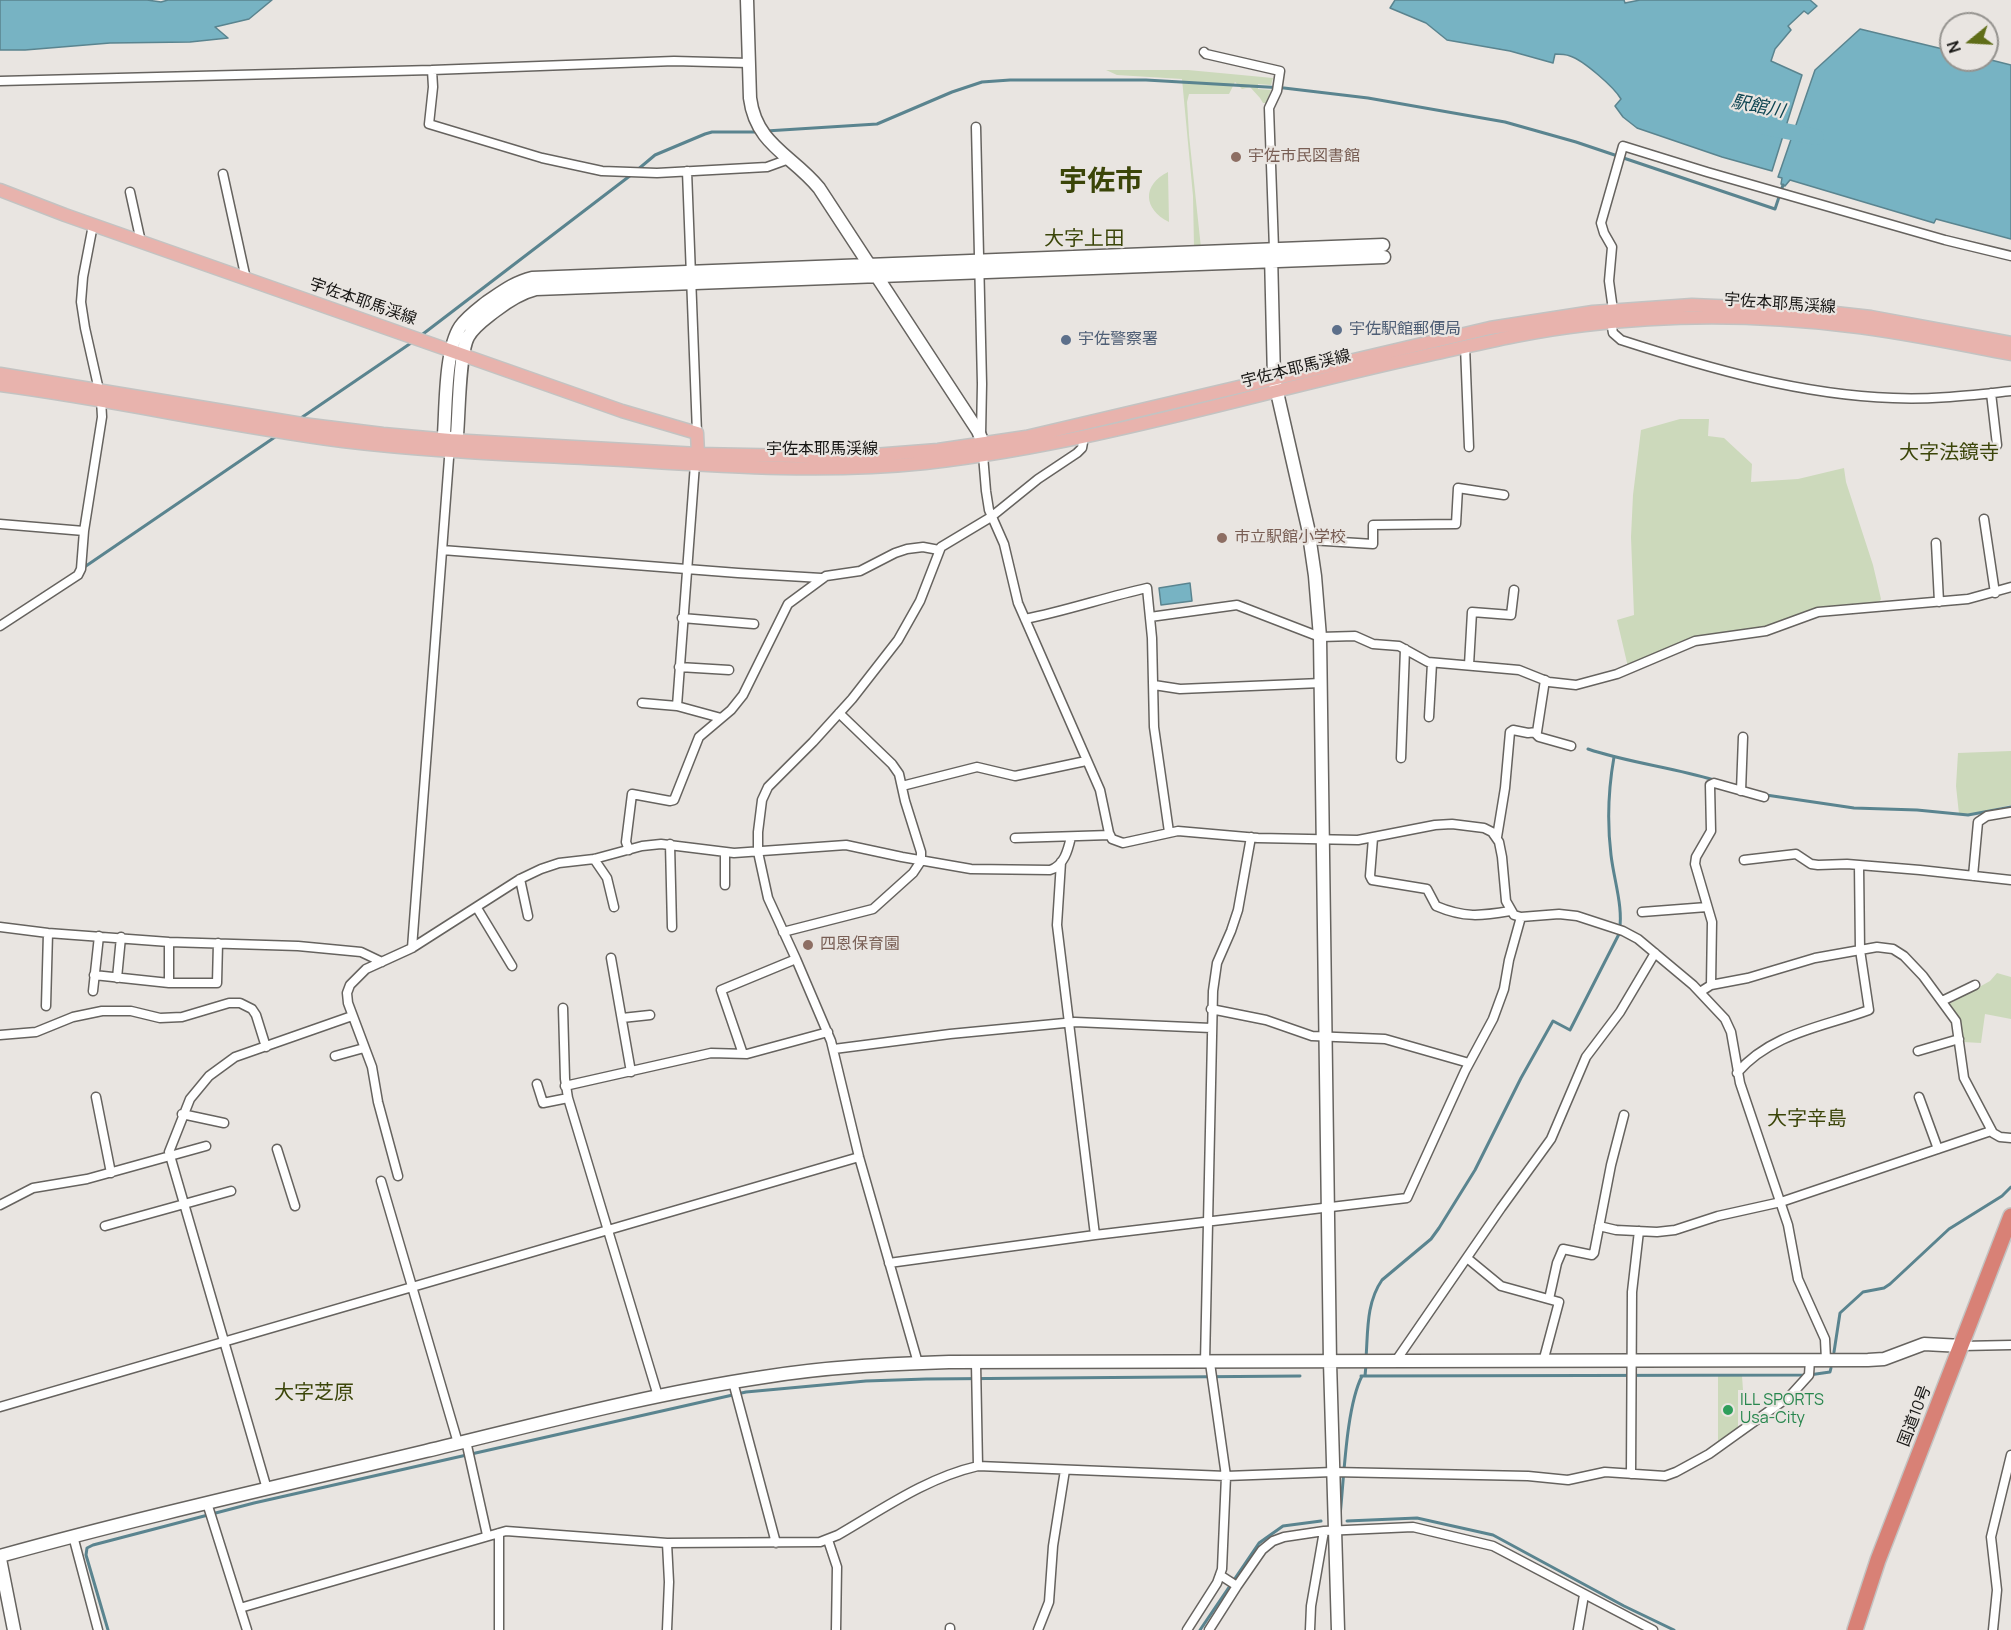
<!DOCTYPE html>
<meta charset="utf-8">
<style>
body{margin:0}
#map{position:relative;width:2011px;height:1630px;overflow:hidden;background:#e9e5e1;font-family:Manrope,sans-serif}
canvas{display:block}
.north{position:absolute;left:1939px;top:12px;width:60px;height:60px;box-sizing:border-box;background:#e9e5e1;border:2px solid #95938f;border-radius:50%;rotate:252deg;font-size:16px;font-weight:700;line-height:24px;text-align:center;color:#181715}
.north::after{content:'';display:block;margin:auto;width:21px;height:27px;background:#5f6d18;clip-path:polygon(50% 0,100% 100%,50% 72%,0 100%)}
</style>
<div id="map">
<canvas width="2011" height="1630"></canvas>
<div class="north">N</div>
</div>
<script>
const ctx = document.querySelector('canvas').getContext('2d');
ctx.lineJoin = 'round';
function fill(path, color) { ctx.fillStyle = color; ctx.fill(path, 'evenodd'); }
function trace(path, color, width, dash) { ctx.strokeStyle = color; ctx.lineWidth = width; ctx.lineCap = dash ? 'butt' : 'round'; ctx.setLineDash(dash || []); ctx.stroke(path); }
function write(font, color, halo, rows, align = 'center') {
  ctx.font = font + ' Manrope,"Noto Sans JP",sans-serif'; ctx.lineWidth = 4.5; ctx.setLineDash([]); ctx.textBaseline = 'middle'; ctx.strokeStyle = halo; ctx.fillStyle = color; for (const [text, x, y, turn = 0] of rows) {
    ctx.save(); ctx.translate(x, y); ctx.rotate((+turn || 0) * Math.PI / 180); ctx.textAlign = isNaN(turn) ? turn : align; if (halo) ctx.strokeText(text, 0, 0); ctx.fillText(text, 0, 0); ctx.restore();
  }
}
const green = new Path2D(`
 M1106 70H1188L1273 78 1271 85 1258 84V89L1271 90 1266 103H1263L1260 98 1250 87 1242 89 1235 82 1229 94H1189L1187 102 1189 135 1201 248 1194 247 1193 196 1182 79 1117 75Z
 M1168 172 1169 222C1143 209 1142 185 1168 172Z
 M1680 419H1709L1708 436 1724 438 1752 464 1751 482 1798 479 1844 468 1846 482 1873 565 1881 599 1879 603 1829 607 1768 627 1706 635 1628 667 1617 620 1634 615 1631 537 1633 495 1641 430Z
 M2011 751V805L1971 814H1959L1956 786 1958 753Z
 M1997 973 2011 977V1019L1985 1014 1981 1043 1963 1042 1955 1014 1949 1004 1990 981Z
 M1718 1376H1742L1743 1390H1738V1429L1718 1445Z`);
const water = new Path2D(`
 M0 0H147L161 2 168 0H272L249 19 215 27 228 38 190 42 110 43 25 50H0Z
 M1395 0H1624L1625 3 1640 0H1810L1817 6 1808 14 1804 11 1788 26 1791 30 1775 49 1771 61 1802 75 1772 171 1722 157 1637 128 1623 117 1615 106 1621 99C1614 87 1583 60 1570 56 1565 54 1560 54 1555 54L1553 63 1510 51 1447 40 1426 23 1390 8Z
 M1860 29 1951 51V60L1987 59 2011 65V239L1936 219 1934 223 1790 180 1785 186 1781 184 1782 178 1778 177 1815 70Z
 M1190 583 1192 601 1161 605 1159 588Z`);
const stream = new Path2D(`
 M766 131 877 124 952 92 982 82 1010 80H1146L1284 88 1368 98 1505 122 1576 142 1775 209 1783 185
 M636 171 655 155 705 134 712 132H760
 M419 337 631 175
 M298 420 414 341
 M83 568 278 435
 M1588 749C1629 763 1672 767 1714 780
 M1766 795 1854 808 1917 810 1968 815 2011 807
 M1834 1352 1840 1313 1863 1292 1884 1288 1890 1284 1949 1229 2002 1196 2011 1187
 M1366 1358C1368 1332 1366 1303 1382 1280L1431 1239 1439 1228 1475 1170 1521 1078 1553 1021 1570 1030 1619 934C1624 908 1614 881 1611 855 1607 822 1608 791 1614 757
 M1361 1376 1809 1375 1830 1372 1831 1368
 M1365 1376 1366 1365
 M1340 1516C1344 1479 1346 1407 1362 1376
 M1347 1521 1417 1518 1493 1535 1624 1606 1674 1630
 M108 1630 86 1555 87 1548 93 1545 254 1503 746 1392 866 1381 926 1379 1300 1376
 M1200 1630 1259 1543 1283 1526 1321 1521`);
const river = new Path2D(`
 M1765 127 1816 137`);
const street = new Path2D(`
 M1204 52 1206 54 1280 71 1277 91 1269 108 1274 249
 M432 70 433 87 429 124 542 158 602 171 657 173 767 167 789 159
 M0 81 432 70 674 61 749 63
 M976 127 982 384 981 435
 M687 171 697 433
 M223 174 246 279
 M130 192 141 242
 M1613 310 1609 281 1612 247 1604 233 1601 223 1623 146 1707 172 1945 240 2011 256
 M1611 322 1613 333 1621 340C1708 368 1801 395 1893 398 1932 400 1972 395 2011 391
 M1465 346 1469 447
 M1991 393 1997 445
 M983 455 986 491 989 510 1004 544 1018 603 1100 790 1109 833 1112 839 1123 843 1178 831 1258 838 1358 840 1435 825 1452 824 1484 828 1492 832 1499 842 1502 857 1506 901 1514 915 1521 917 1559 914 1577 916 1623 931 1638 939 1693 985 1725 1019 1731 1032 1740 1083 1788 1225 1798 1279 1825 1339 1826 1360
 M1984 519 1995 593
 M0 524 84 531
 M1310 540 1373 544V525L1456 524 1458 488 1504 495
 M1936 543 1939 602
 M442 550 738 573 821 578
 M1150 617 1237 605 1320 637 1355 636 1373 644 1399 646 1428 662 1519 670 1549 682 1576 685 1617 674 1695 641 1766 631 1818 612 1968 599 2011 587
 M682 618 754 624
 M1025 619C1066 611 1106 597 1147 588L1152 638 1154 727 1169 832
 M0 626 78 575 81 569 84 531 102 417 101 399 85 328 81 302 83 277 93 225
 M1469 665 1472 612 1511 615 1514 590
 M679 667 729 670
 M1154 685 1180 689 1321 683
 M642 703 677 706 721 718
 M677 706 695 464
 M1429 717 1432 663
 M1535 733 1539 737 1571 746
 M1401 758 1405 649
 M902 786 977 767 1015 776 1086 761
 M1741 791 1743 737
 M1497 837 1505 788 1510 732 1513 730 1528 733 1537 732 1545 680
 M1015 838 1110 835
 M1373 838 1370 876 1372 880 1427 889 1436 906C1464 918 1481 916 1510 911
 M670 844 672 927
 M629 850 626 842 632 794 670 801 674 800 699 737 731 710 743 695 788 604 826 576 860 571 895 553 907 549 923 547 939 550
 M725 853V885
 M594 859 607 878 614 907
 M1744 860 1796 854 1811 864 1818 865 1847 864 1920 870 2011 880
 M1061 862 1057 925 1095 1235
 M1973 876 1978 822 1987 816 2011 812
 M520 879 528 916
 M477 908 512 966
 M1642 912 1707 907
 M0 927 48 933 169 942 298 946 361 952 382 962
 M783 932 873 909 913 873 921 861V852L905 801 899 774 892 764 839 713
 M412 948 450 445
 M611 958 631 1072
 M94 975 169 983H217L218 943
 M117 978 121 937
 M169 983V942
 M1711 985 1712 922 1695 864 1696 857 1711 831 1710 785 1714 783 1764 797
 M93 991 99 936
 M1700 992 1711 985 1748 978 1815 958 1877 947 1893 949 1904 956 1923 976 1956 1021 1964 1078 1993 1133 2000 1137 2011 1138
 M1942 1001 1975 985
 M46 1006 48 933
 M563 1008 565 1079 568 1098 658 1396
 M1211 1009 1266 1020 1312 1036 1385 1039 1469 1063
 M622 1018 650 1015
 M0 1035 36 1032 73 1017 102 1011H131L160 1018 182 1017 229 1003H240L252 1009 256 1015 266 1047
 M834 1049 950 1034 1075 1022 1211 1028
 M1918 1051 1959 1039
 M743 1054 721 990 796 959
 M335 1056 364 1048
 M1737 1073C1771 1033 1823 1027 1869 1010L1860 950 1859 865
 M537 1084 543 1103 568 1098
 M565 1086 711 1053 747 1054 828 1032
 M96 1097 111 1173
 M1919 1097 1938 1149
 M182 1114 224 1123
 M277 1149 295 1206
 M398 1176 378 1102 372 1067 348 1003 347 993 350 985 366 969 412 948 520 879 541 869 559 863 594 859 642 846 661 844 734 853 846 845 902 857 971 869 1050 870C1064 866 1068 850 1071 837
 M381 1181 458 1443
 M0 1205 33 1188 87 1179 206 1146
 M105 1226 231 1191
 M1599 1226 1616 1230 1657 1232 1675 1230 1718 1216 1781 1202 1991 1131
 M1467 1258 1501 1286 1559 1302 1543 1362
 M889 1263 1095 1235 1407 1198 1465 1071 1493 1019 1504 989 1509 960 1521 917
 M1549 1299 1557 1263 1563 1249 1592 1255 1594 1253 1611 1165 1624 1115
 M1962 1346 2011 1345
 M1395 1362 1501 1208 1551 1139 1586 1057 1620 1012 1655 953
 M918 1363 859 1157 831 1041 796 959 768 898 758 852V832L762 800 768 787 813 742 852 699 898 640 920 601 941 547 991 517 1038 479 1077 453 1082 448 1084 437
 M976 1363 978 1466
 M1205 1363 1213 991 1217 963 1231 931 1238 910 1251 837
 M733 1382 776 1543
 M0 1407 859 1157
 M466 1441 487 1535
 M1631 1474 1632 1292 1639 1231
 M267 1489 169 1152 190 1099 209 1076 235 1057 352 1016
 M207 1503 247 1630
 M73 1536 98 1630
 M828 1540 837 1567 836 1630
 M1220 1575 1237 1586 1262 1550 1273 1541 1284 1537 1324 1531 1413 1527 1493 1546 1653 1630
 M240 1608 506 1531 667 1543 820 1542 838 1535C883 1509 926 1478 978 1466L1226 1476 1333 1472 1528 1476 1568 1480 1605 1472 1665 1476 1676 1472 1709 1454 1790 1396 1809 1375 1810 1360
 M499 1630V1533
 M667 1630 669 1582 667 1543
 M950 1630V1628
 M1038 1630 1049 1602 1053 1546 1065 1470
 M1187 1630 1217 1583 1222 1569 1226 1476 1210 1363
 M1209 1630 1237 1586
 M1310 1630 1311 1606 1324 1531
 M1578 1630 1584 1595
 M1993 1630 1997 1590 1991 1537 2011 1455`);
const secondary = new Path2D(`
 M747 0 750 98C756 145 792 155 819 188L978 431 981 438 983 452
 M1383 245 532 278C515 282 502 292 487 302 477 310 467 317 460 327 445 350 446 406 444 434L450 440 457 435C459 413 459 354 468 337 474 326 485 319 495 311 508 301 520 293 536 289L1384 257
 M1271 254 1274 379 1308 528 1315 576 1320 637 1330 1362 1338 1630
 M0 1556C141 1517 284 1485 426 1451 538 1424 650 1394 764 1377 825 1367 887 1364 949 1362L1868 1360 1884 1359 1924 1344 1962 1346
 M0 1559 14 1630`);
const primary = new Path2D(`
 M0 190 65 215 622 411 697 433 698 454 696 460
 M0 374 302 424 383 434 450 440 698 454 848 457 938 450 1026 437 1490 328 1593 312 1692 305 1808 310 1871 317 2011 343
 M0 385C115 400 228 426 343 441 441 453 540 455 639 461 734 467 830 473 925 463 1094 444 1258 392 1424 356 1478 344 1531 331 1585 325 1673 314 1762 315 1850 326 1904 332 1958 344 2011 354`);
const highway = new Path2D(`
 M1855 1630 1878 1560 2011 1216`);
const markers = [
 [1236,157,6,"#8d6e63"],
 [1337,330,6,"#5c6f8a"],
 [1066,340,6,"#5c6f8a"],
 [1222,538,6,"#8d6e63"],
 [808,945,6,"#8d6e63"],
 [1728,1410,6,"#2e9e5b"]
];
const educationNames = [
 ["宇佐市民図書館",1248,157],
 ["市立駅館小学校",1234,538],
 ["四恩保育園",820,945]
];
const streetNames = [
 ["宇佐本耶馬渓線",363,302,19],
 ["宇佐本耶馬渓線",1780,304,4],
 ["宇佐本耶馬渓線",1296,369,-14],
 ["宇佐本耶馬渓線",822,450],
 ["国道10号",1915,1416,-69]
];
const serviceNames = [
 ["宇佐駅館郵便局",1349,330],
 ["宇佐警察署",1078,340]
];
const leisureNames = [
 ["ILL SPORTS",1740,1401],
 ["Usa-City",1740,1419]
];
const waterNames = [
 ["駅館川",1758,107,11]
];
const quarterNames = [
 ["大字上田",1084,239],
 ["大字法鏡寺",1949,453],
 ["大字辛島",1807,1119],
 ["大字芝原",314,1393]
];
const townNames = [
 ["宇佐市",1101,182]
];
fill(green, '#ccd9bb');
fill(water, '#77b3c3');
trace(water, '#5a848f', 1.5);
trace(stream, '#5a848f', 3);
trace(river, '#77b3c3', 16);
trace(street, '#66635f', 11);
trace(secondary, '#66635f', 15);
trace(primary, '#c3c3c2', 15);
trace(highway, '#c3c3c2', 18);
trace(street, '#fff', 8);
trace(secondary, '#fff', 12);
trace(primary, '#e8b3ad', 12);
trace(highway, '#d88176', 15);
for (const [x, y, r, color] of markers) { const dot = new Path2D(); dot.arc(x, y, r, 0, 2 * Math.PI); ctx.fillStyle = color; ctx.fill(dot); trace(dot, '#e9e5e1', 2); }
write('16px', '#785e54', '#e9e5e1', educationNames, 'left');
write('16px', '#181715', '#e9e5e1', streetNames);
write('16px', '#4e5e75', '#e9e5e1', serviceNames, 'left');
write('16px', '#27864d', '#e9e5e1', leisureNames, 'left');
write('italic 18px', '#104653', '#e9e5e1', waterNames);
write('20px', '#3b4509', '#e9e5e1', quarterNames);
write('bold 28px', '#3b4509', '#e9e5e1', townNames);
</script>
